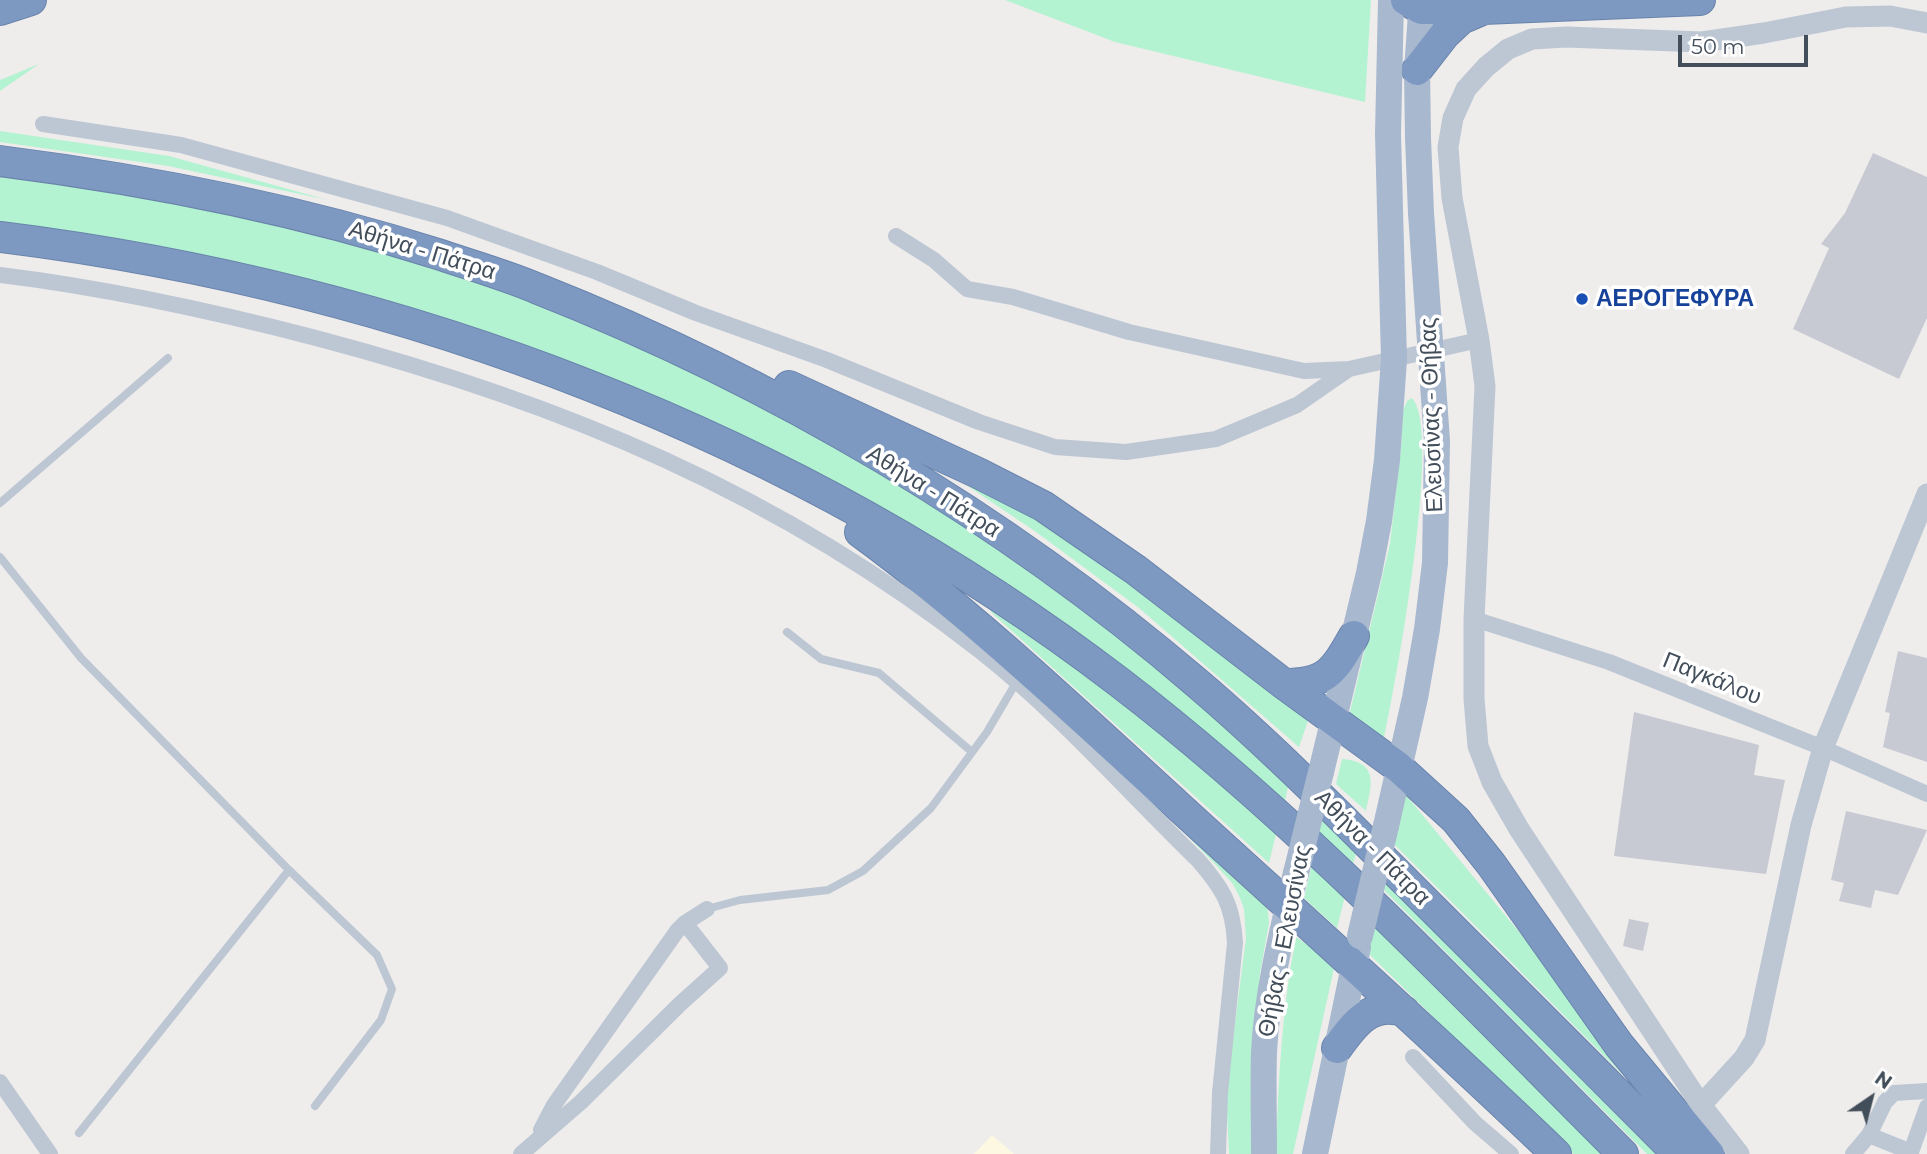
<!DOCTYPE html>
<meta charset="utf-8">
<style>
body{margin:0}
#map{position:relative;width:1927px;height:1154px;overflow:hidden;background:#efecec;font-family:Montserrat,sans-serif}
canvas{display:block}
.north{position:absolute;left:1836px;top:1063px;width:70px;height:70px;-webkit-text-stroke:5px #fff;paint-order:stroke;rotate:35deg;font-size:19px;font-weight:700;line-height:28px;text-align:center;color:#434e5b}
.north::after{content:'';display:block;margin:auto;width:24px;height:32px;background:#434e5b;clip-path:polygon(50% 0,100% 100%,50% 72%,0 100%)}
.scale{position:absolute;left:1678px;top:35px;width:130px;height:32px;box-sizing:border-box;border:4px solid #434e5b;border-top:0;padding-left:9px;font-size:21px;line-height:24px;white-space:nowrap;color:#434e5b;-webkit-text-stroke:5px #fff;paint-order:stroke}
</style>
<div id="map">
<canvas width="1927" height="1154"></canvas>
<div class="north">N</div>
<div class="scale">50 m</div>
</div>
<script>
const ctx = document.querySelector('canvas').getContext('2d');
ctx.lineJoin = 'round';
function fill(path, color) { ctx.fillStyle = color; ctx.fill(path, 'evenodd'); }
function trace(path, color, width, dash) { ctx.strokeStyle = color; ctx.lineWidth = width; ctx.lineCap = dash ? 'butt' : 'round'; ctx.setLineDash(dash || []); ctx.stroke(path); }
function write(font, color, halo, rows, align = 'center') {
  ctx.font = font + ' Montserrat,sans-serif'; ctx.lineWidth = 7; ctx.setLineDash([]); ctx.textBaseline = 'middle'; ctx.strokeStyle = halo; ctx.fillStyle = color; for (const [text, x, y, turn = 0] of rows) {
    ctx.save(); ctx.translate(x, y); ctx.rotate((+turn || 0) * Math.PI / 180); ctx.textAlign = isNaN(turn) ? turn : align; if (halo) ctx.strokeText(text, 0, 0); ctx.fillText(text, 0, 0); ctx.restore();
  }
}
const commercial = new Path2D(`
 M992 1135 1014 1154H974Z`);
const green = new Path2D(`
 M1005 0H1371L1365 102 1115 42Z
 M39 64 0 91V80Z
 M0 131 169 156 328 200 168 166 0 142Z
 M0 174 223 210 384 250 531 299 737 392 887 474 974 530 1143 654 1289 783 1284 805 1220 748 666 403 0 225Z
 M1412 398C1443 431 1395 688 1384 739L1349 716 1390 544 1401 448 1403 411 1407 401Z
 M953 476 1039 513 1310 715 1299 747 1139 608 1036 532Z
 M992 605 1150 723 1277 830 1269 863 993 614 989 609Z
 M1092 739 1262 898 1268 911 1269 923 1260 973 1255 1035 1256 1154H1229L1226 1092 1246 938 1244 909 1240 898 1233 884 1214 863Z
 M1342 759C1379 762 1372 784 1366 811L1336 784Z
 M1401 789 1567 990 1640 1092 1393 843Z
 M1323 815 1357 849 1352 868 1318 836Z
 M1313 860 1346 892 1337 928 1304 898Z
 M1384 881 1656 1154H1647L1382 888Z
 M1374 920 1603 1154H1573L1366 951Z
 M1296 937 1335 964 1293 1154H1276C1278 1081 1282 1008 1296 937Z`);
const building = new Path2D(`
 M1873 153 1927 177V318L1899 379 1793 329 1829 248 1821 244 1845 213Z
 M1898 651 1927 658V762L1883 747 1890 713 1885 712Z
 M1634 712 1759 745 1754 775 1785 780 1766 874 1614 856Z
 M1846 811 1927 830 1898 895 1875 890 1871 908 1839 901 1844 883 1831 880Z
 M1629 919 1649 923 1643 951 1623 946Z`);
const service = new Path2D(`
 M0 503 168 358
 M0 557 81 658 289 870 377 955 392 989 381 1020 315 1106
 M787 632 821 659 879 673 972 752
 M707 909 740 900 828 890 863 871 931 808 987 732 1017 681
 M79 1133 289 870`);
const minor = new Path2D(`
 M43 124 181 145 447 218 597 272 696 313 827 360 979 422 1055 447 1126 452 1216 439 1297 405 1349 369
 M896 236 934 260 967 289 1013 297 1129 332 1304 371 1349 369 1479 340
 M0 275C107 288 212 311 316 338 559 402 781 494 980 651 1059 713 1126 790 1198 860 1223 889 1233 905 1235 943L1220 1093 1218 1154
 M1474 619 1609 662 1823 748 1927 794
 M1413 1057 1475 1123 1511 1154
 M0 1082 50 1154
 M541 1130 554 1105 677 931 685 923
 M1869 1135 1911 1152 1927 1107
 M521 1154 581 1102 680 1004 720 968 685 923 707 909
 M1853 1154 1869 1135 1885 1102 1894 1093 1927 1091`);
const tertiary = new Path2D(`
 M1701 1105 1744 1058 1755 1040 1801 825 1823 748 1927 494
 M1739 1154 1701 1105 1519 829 1492 782 1478 746 1474 699V619L1485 386 1479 340 1452 198 1448 147 1453 118 1466 89 1486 67 1508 49 1532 39 1566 37 1702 42 1764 33 1846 17 1890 16 1927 23`);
const primary = new Path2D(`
 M1321 772 1369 573 1379 521 1387 460 1394 359 1388 134 1391 0
 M1386 826 1415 698 1427 629 1435 563 1437 441 1421 213 1418 138 1417 70 1422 0
 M1264 1154C1264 1120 1263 1086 1264 1052 1267 992 1282 932 1296 873
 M1315 1154 1358 947`);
const motorway = new Path2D(`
 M1406 0 1421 9H1483L1700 0
 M0 10 31 0
 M1417 70 1445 34 1461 19 1482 10
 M0 161C150 180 297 209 441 255 473 266 505 275 536 288 775 382 1002 516 1197 683 1271 746 1339 815 1408 884 1498 973 1588 1064 1678 1154
 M0 237C403 287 796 435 1119 682 1302 822 1461 992 1623 1154
 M789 386 978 473 1043 506 1136 570 1284 684 1398 767 1456 820 1491 864 1619 1045 1709 1154
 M860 532C973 615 1074 711 1177 805 1304 921 1432 1035 1556 1154
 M1284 684C1327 684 1334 671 1354 636
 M1337 1048C1354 1024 1371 1001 1404 1011`);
const primaryBridge = new Path2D(`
 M1296 873 1321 772
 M1360 936 1386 826`);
const markers = [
 [1582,299,7,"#1a4fb4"]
];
const streetNames = [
 ["Αθήνα - Πάτρα",422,251,17],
 ["Ελευσίνας - Θήβας",1432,415,-92],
 ["Αθήνα - Πάτρα",933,492,32],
 ["Παγκάλου",1712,679,22],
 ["Αθήνα - Πάτρα",1372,848,45],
 ["Θήβας - Ελευσίνας",1285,941,-79]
];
const transitNames = [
 ["ΑΕΡΟΓΕΦΥΡΑ",1596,299]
];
fill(commercial, '#fdf8e1');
fill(green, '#b4f3d1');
fill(building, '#c7cad3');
trace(motorway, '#6984ac', 32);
trace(service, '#bdc7d3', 8);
trace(minor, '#bdc7d3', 16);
trace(tertiary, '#bdc7d3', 21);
trace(primary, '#a8b8ce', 26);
trace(motorway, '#7e99c1', 30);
trace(primaryBridge, '#a8b8ce', 26);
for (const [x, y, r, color] of markers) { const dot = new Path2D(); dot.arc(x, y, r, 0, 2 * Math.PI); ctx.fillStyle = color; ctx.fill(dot); trace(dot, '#fff', 2.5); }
write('23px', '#434e5b', '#fff', streetNames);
write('bold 23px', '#164399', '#fff', transitNames, 'left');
</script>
